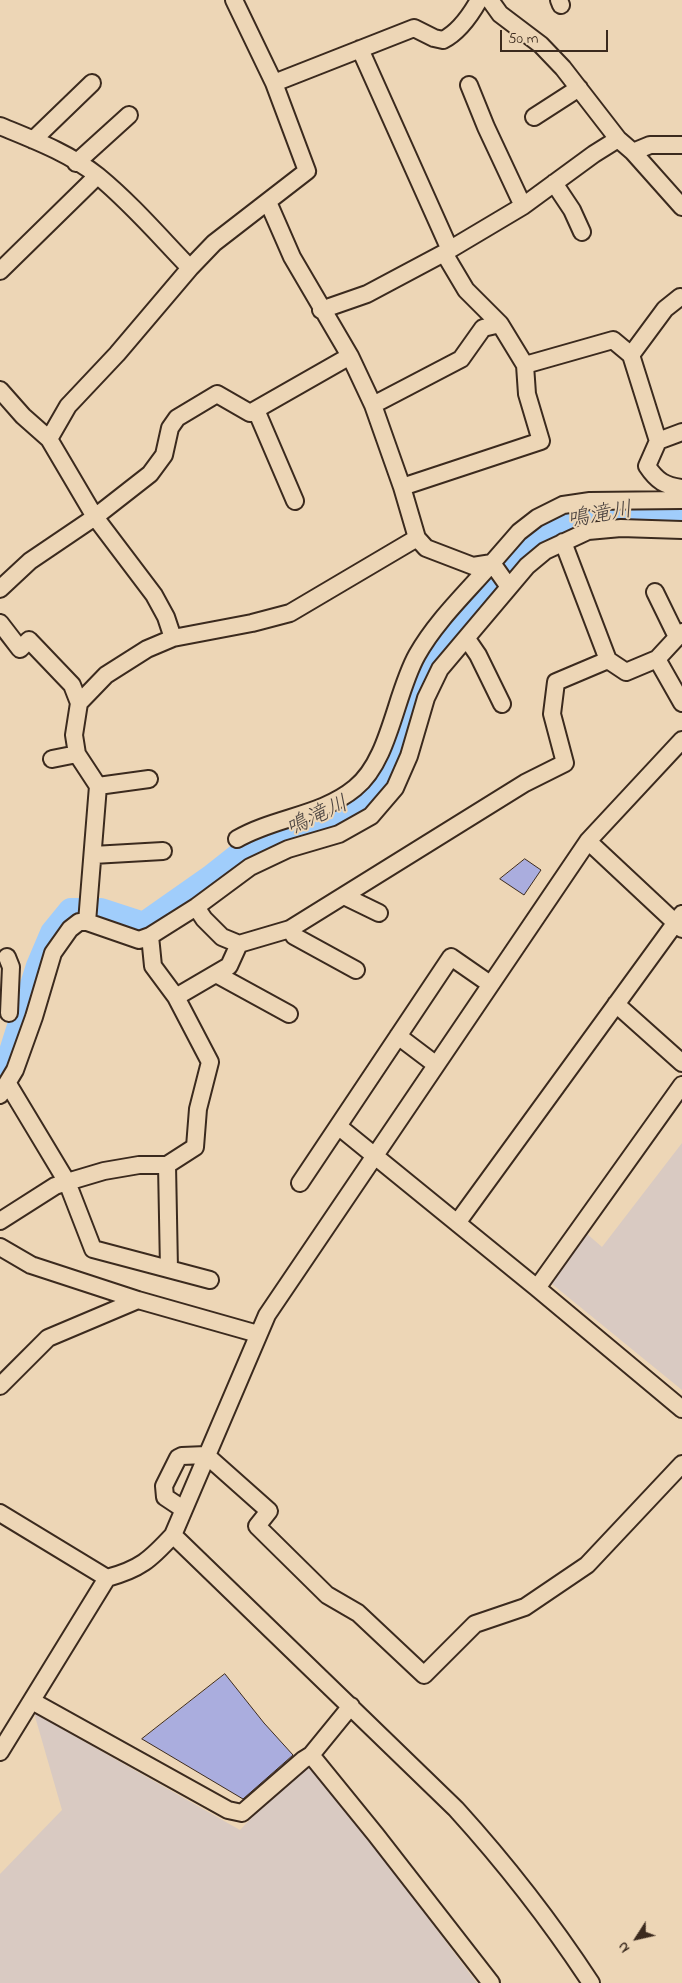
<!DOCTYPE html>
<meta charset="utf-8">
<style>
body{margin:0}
#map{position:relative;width:682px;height:1983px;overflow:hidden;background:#edd6b6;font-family:"Indie Flower",sans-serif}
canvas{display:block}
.north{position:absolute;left:612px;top:1913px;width:50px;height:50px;-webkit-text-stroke:4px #edd6b6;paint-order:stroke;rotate:235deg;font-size:14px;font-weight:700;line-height:20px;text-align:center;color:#3b2a1e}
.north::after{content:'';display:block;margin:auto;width:18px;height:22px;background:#3b2a1e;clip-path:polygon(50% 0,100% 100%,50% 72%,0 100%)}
.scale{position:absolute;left:500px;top:30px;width:108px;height:22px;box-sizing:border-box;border:2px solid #3b2a1e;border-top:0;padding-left:6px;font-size:15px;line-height:18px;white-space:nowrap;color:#3b2a1e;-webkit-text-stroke:4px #edd6b6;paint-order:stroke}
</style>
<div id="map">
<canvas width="682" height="1983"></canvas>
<div class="north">N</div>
<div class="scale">50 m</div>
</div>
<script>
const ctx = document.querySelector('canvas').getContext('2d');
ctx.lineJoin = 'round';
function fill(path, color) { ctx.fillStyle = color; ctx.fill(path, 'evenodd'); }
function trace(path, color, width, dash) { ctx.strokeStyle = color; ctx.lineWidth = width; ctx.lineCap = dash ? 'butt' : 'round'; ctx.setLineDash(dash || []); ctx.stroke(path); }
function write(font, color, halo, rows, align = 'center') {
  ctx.font = font + ' "Indie Flower","Klee One",sans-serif'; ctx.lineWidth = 4; ctx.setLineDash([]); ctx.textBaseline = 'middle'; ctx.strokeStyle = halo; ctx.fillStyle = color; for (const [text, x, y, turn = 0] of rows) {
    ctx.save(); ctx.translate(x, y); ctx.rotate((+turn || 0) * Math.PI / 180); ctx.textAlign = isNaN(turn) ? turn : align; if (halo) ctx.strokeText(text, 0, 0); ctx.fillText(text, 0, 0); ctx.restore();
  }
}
const built = new Path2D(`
 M682 1143V1390L552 1284 586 1233 602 1247Z
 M34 1713 240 1830 303 1764 313 1765 477 1983H0V1874L62 1810Z`);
const river = new Path2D(`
 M0 1070 10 1058 39 966 53 933 71 911H101L144 925 211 878 249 848 347 809 366 792 388 770 422 674 455 630 511 561 540 534 560 523 600 514 637 509 682 510`);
const building = new Path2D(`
 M525 859 541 870 524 895 500 879Z
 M225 1674 264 1723 293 1755 243 1799 142 1739Z`);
const minor = new Path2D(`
 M490 0 500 14 541 45 563 68 618 139 633 152 682 207
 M559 0 561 5
 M360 49 450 250
 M274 83 414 28 434 38 443 40C459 32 470 16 479 0
 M469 85 486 127 523 206
 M534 117 579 88
 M0 126C34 140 69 153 98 176 132 204 160 237 190 268
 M33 140 92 83
 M633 152 650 145H682
 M76 163 129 115
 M554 183 572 210 582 232
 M268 202 292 257 350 356 373 405 402 487 417 538 426 548 473 566 492 563 519 532 537 518 563 505 590 501 682 500
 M444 253 466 290 500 324
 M0 271 97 176
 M321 310 367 294 444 253 523 206 594 154 618 139
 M0 390 23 416 49 439 95 517 154 595 166 617 173 638
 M373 405 461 359 483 328 500 324 525 365 613 340 631 355
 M256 410 295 501
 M682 432 658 441 647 466C657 481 665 486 682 488
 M49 439 68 406 117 354 190 268 214 243 307 171 274 83 234 0
 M658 441 631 355 665 309 680 297
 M402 487 541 441 527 394 525 365
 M563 542 608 660 626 672 657 659
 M0 589 30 561 95 517 150 474 164 455 170 428 177 418 217 394 250 413 350 356
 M655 592 677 637
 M0 623 20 649 29 640 72 685 79 703
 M682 632 657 659 682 703
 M467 639 478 655 502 704
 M52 759 77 754
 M98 786 149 779
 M237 839C275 817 321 816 355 788 390 760 395 694 417 655 436 621 467 592 492 563L509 587
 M588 841 682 929
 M93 855 163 851
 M344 896 379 913
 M196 907 204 919 222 937 239 944 290 929 525 783 565 763 552 714 556 682 608 660
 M87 922 98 786 77 754 74 735 79 703 106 675 147 649 173 638 252 623 290 613 417 538
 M290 929 294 936 356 970
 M7 957 11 967 9 1013
 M216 974 289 1014
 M176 997 229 966 239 944
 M616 1004 682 1063
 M398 1036 435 1064
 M8 1084 67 1182 93 1249 210 1280
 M0 1095 15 1070 34 1017 53 953 70 929 79 922H87L139 940 150 936 196 907 250 867 288 849 339 834 371 816 395 788 409 756 426 698 440 669 527 566 545 551 588 531 621 528 682 530
 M338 1126 537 1288 682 1409
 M167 1165 169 1269
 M300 1183 451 957 490 984
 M0 1221 55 1186 67 1182 104 1171 139 1165H167L195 1147 198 1109 210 1062 176 997 153 966 150 936
 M457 1223 682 914
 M0 1247 31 1265 138 1300 258 1334
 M537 1288 682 1085
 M0 1386 48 1338 138 1300
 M183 1509 165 1497 164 1486 178 1458 182 1456 206 1455 269 1511 257 1526 327 1595 358 1613 424 1675 475 1624 525 1607 587 1565 682 1464
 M0 1513 107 1578
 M173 1535 456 1809C505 1863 551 1922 591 1983
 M32 1701 228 1810 242 1813 303 1760 311 1755 376 1835 491 1983
 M0 1752 107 1578C140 1569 150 1560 173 1535L267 1315 588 841 682 740
 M311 1755 351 1706`);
const waterNames = [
 ["鳴滝川",600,517,-10],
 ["鳴滝川",318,818,-25]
];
fill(built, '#d9cac2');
trace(river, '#a0cdfb', 26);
fill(building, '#aaadde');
trace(building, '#3b2a1e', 1);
trace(minor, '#3b2a1e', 20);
trace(minor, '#edd6b6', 16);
write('italic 22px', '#4a423f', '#edd6b6', waterNames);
</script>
